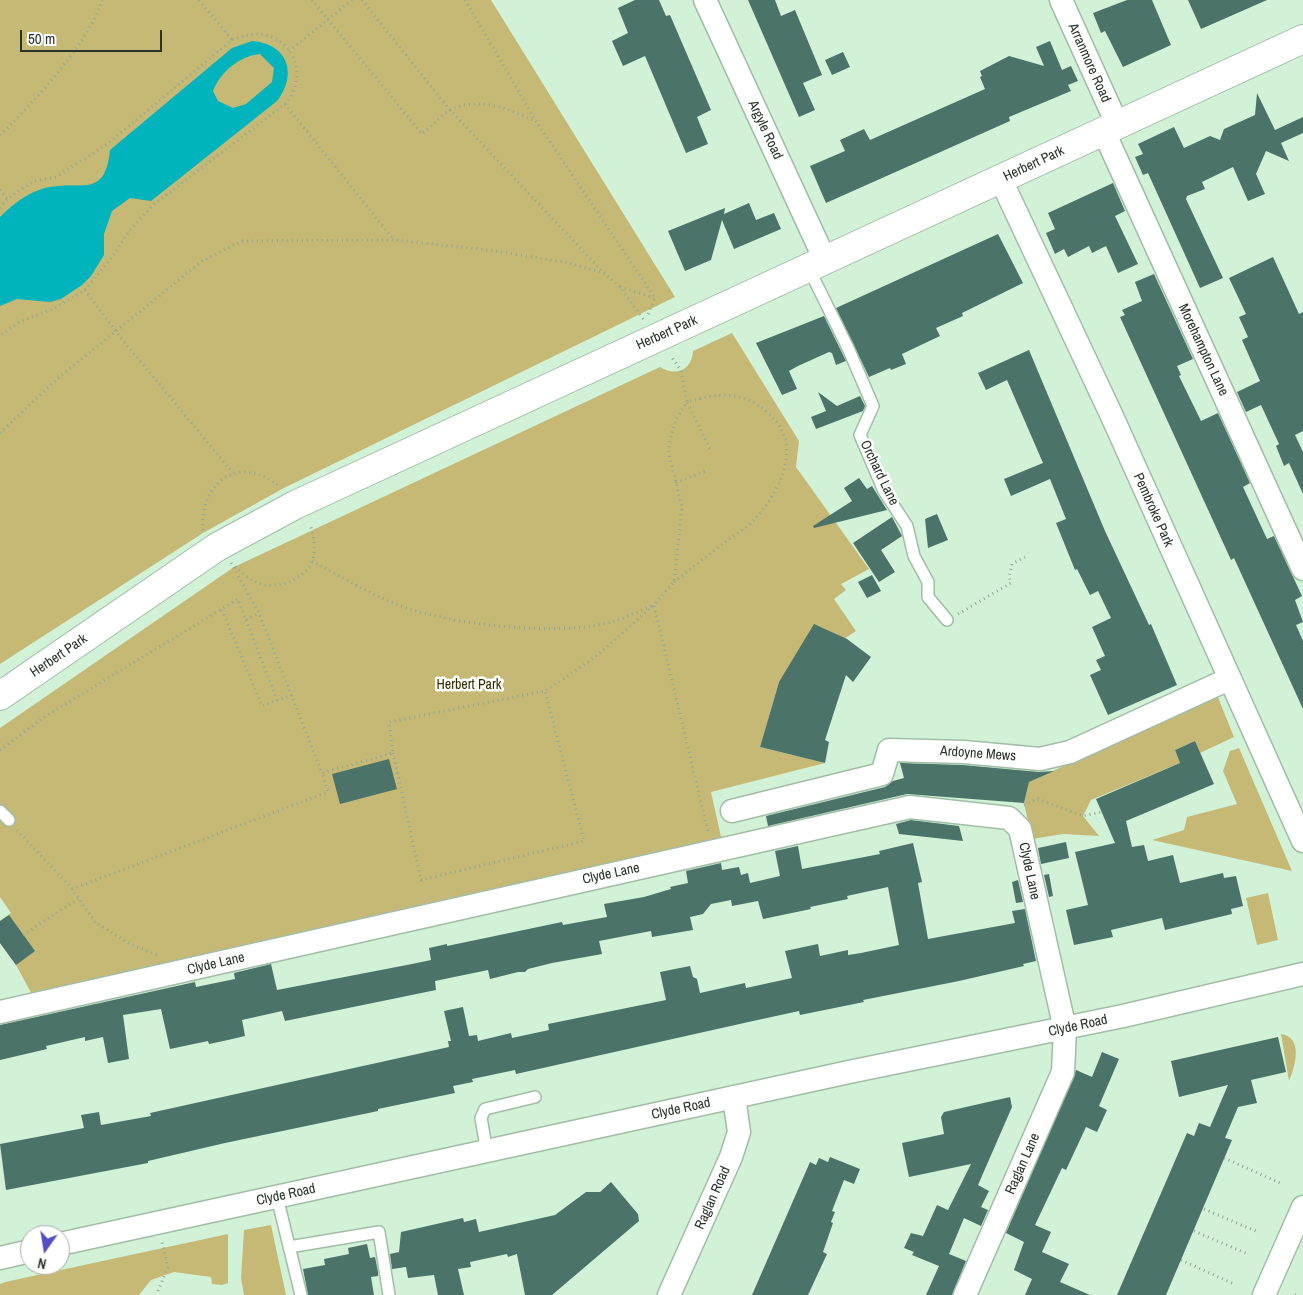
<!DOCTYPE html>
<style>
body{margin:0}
#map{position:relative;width:1303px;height:1295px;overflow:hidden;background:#d2f2d8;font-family:"Archivo Narrow",sans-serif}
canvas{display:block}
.north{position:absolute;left:20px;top:1225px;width:50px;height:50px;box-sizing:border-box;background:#fff;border:1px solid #a9aeaa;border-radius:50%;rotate:193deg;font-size:14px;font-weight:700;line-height:20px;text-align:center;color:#28342b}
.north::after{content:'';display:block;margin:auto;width:18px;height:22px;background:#544ec6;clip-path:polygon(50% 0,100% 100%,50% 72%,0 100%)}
.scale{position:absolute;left:20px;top:30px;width:142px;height:22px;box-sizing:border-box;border:2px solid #28342b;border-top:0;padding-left:6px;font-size:15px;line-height:18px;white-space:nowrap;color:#28342b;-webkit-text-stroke:4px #fff;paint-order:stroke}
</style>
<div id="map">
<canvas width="1303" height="1295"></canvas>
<div class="north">N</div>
<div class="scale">50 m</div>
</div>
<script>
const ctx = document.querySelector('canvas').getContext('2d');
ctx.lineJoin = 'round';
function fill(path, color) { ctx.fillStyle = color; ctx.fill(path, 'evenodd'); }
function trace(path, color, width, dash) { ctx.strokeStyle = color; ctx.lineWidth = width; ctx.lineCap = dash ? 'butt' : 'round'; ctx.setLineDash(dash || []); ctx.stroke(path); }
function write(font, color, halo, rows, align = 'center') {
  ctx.font = font + ' "Archivo Narrow",sans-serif'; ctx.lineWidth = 5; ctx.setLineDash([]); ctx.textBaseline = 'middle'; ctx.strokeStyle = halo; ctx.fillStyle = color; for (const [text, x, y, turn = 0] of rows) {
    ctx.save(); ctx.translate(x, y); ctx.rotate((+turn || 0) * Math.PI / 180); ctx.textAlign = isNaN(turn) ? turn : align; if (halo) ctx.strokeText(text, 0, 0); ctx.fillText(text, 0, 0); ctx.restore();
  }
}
const green = new Path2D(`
 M0 0H491L675 297 282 489 203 533 0 664Z
 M732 333 799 441 796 467 869 569 841 584 846 590 834 599 856 631 779 682 760 747 825 763 711 792 722 841 34 998 16 965 0 943V921L11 913 0 897V728L234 567 660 367C676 377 692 370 693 351Z
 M1217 695 1234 737 1200 753 1195 741 1175 750 1180 763 1091 800 1083 816 1099 836 1063 834 1032 839 1024 803 1029 782Z
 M1239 748 1292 871 1152 840 1184 830 1187 817 1237 804 1223 771 1230 751Z
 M1268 893 1278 940 1257 945 1246 898Z
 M1281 1034C1303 1037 1296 1065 1289 1081Z
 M271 1225 286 1295H244L241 1278 244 1230Z
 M228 1234V1283L222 1285 212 1284 211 1277 174 1272 151 1280 139 1295H0V1284L5 1282Z`);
const water = new Path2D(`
 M252 41C288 44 298 74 277 101L151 201 130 198 112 211 104 234V255L91 276 82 285 61 299 50 302 17 299 0 306V217C13 204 27 193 45 188 79 179 105 201 110 150L232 48ZM260 54 274 68 272 82 246 104 233 108 218 101 213 91C221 71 240 56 260 54Z`);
const building = new Path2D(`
 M635 0H659L666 16 670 15 711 110 697 117 708 144 686 153 645 56 623 66 612 41 628 33 618 8Z
 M748 0H775L781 16 795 10 822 75 803 83 815 110 799 117Z
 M1127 0H1152L1171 45 1123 67 1105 31 1101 33 1093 13Z
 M1188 0H1267L1201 29Z
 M1050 41 1062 70 1071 66 1078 81 1068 85 1071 91 1009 117 1010 121 826 203 810 166 845 151 840 140 864 129 870 140 985 89 980 77 982 76 980 71 1009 56 1044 66 1036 47Z
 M843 52 850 67 832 75 825 60Z
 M1257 93 1275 130 1303 117V133L1281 143 1289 161 1266 151 1256 174 1265 194 1248 201 1233 167 1202 182 1205 189 1187 196 1186 199 1223 278 1200 288 1148 173 1143 175 1135 157 1143 154 1138 144 1174 127 1184 148 1210 136 1220 140 1224 129 1255 115Z
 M1113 183 1125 211 1115 216 1138 264 1118 273 1106 246 1092 253 1089 246 1068 257 1064 249 1055 254 1046 233 1055 229 1048 213Z
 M749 203 756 220 774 213 781 229 734 249 722 220 711 260 685 271 668 231 725 208 724 214Z
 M998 234 1023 283 962 313 963 316 936 328 940 336 902 354 906 364 891 370 890 368 869 377 836 308Z
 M1273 257 1299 314 1303 312V431L1295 435 1303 452V494L1289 463 1284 466 1276 446 1279 444 1261 405 1246 412 1237 392 1260 381 1242 340 1248 337 1239 317 1246 314 1229 278Z
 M1154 274 1193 359 1177 366 1181 375 1179 376 1201 421 1218 413 1250 483 1243 487 1267 539 1274 536 1302 596 1295 600 1303 622 1296 625 1303 641V709L1234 558 1231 560 1120 317 1125 315 1122 310 1142 301 1135 282Z
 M824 316 846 361 836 365 832 353 829 352 798 366 789 371 797 389 782 395 756 343Z
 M1029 350 1105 531 1149 625 1151 624 1177 685 1108 715 1090 675 1101 670 1096 660 1105 656 1092 627 1111 618 1098 591 1090 595 1077 569 1075 570 1056 523 1066 519 1050 479 1011 496 1004 479 1043 463 1007 380 986 390 978 373Z
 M818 392 837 406 860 396 865 406 863 411 816 429 811 417 826 411Z
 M859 478 867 489 872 486 887 510 814 528 813 526 852 501 844 488Z
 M937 514 948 540 928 548 925 519Z
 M892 517 902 536 881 550 895 572 879 582 853 543Z
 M872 575 881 591 867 598 858 582Z
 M814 624 847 639 871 657 853 682 846 675 825 740 829 742 825 763 760 747 779 682Z
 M1195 741 1214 784 1126 821 1132 847 1144 845 1148 861 1173 855 1180 883 1223 873 1224 878 1236 876 1243 906 1231 909 1232 914 1165 930 1162 918 1111 930 1113 937 1074 945 1066 910 1088 905 1075 852 1115 843 1096 799 1180 763 1175 750Z
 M389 759 397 789 340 804 332 774Z
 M900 763 963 765 1039 772 1054 771 1029 782 1024 803 907 794 768 826 766 816 885 787 893 781 904 778Z
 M911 820 959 826 963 841 899 834 896 824Z
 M1066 842 1069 858 1041 864 1038 848Z
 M913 843 922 882 918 883 928 939 1015 923 1012 911 1025 909 1036 961 1023 964 1024 966 959 981 863 1000 864 1002 800 1015 799 1011 753 1021 516 1074 515 1070 472 1079 473 1082 453 1086 455 1093 378 1109V1111L225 1143 148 1161V1163L6 1190 0 1144 84 1128 81 1115 99 1112 101 1125 151 1116 150 1113 449 1047 448 1041H451L444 1011 463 1007 469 1036 477 1035 478 1041 511 1033 512 1038 549 1030 548 1024 666 1000 660 972 690 966 693 977 697 979 700 993 745 983 746 988 792 978 785 951 818 944 820 956 848 950V955L861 953 899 945 888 887 847 896 848 899 810 907 811 909 763 919 758 901 732 906 731 900 711 904 703 914 690 917 693 930 652 937 651 931 599 941 602 954 552 963 528 969 525 972H518L490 979 488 970 435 981 436 990 285 1021 282 1011 242 1020 245 1036 228 1040 209 1044 208 1041 170 1049 161 1009 123 1015 129 1059 108 1063 103 1037 85 1041V1037L46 1046 47 1049 0 1060V1025L195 982 196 987 235 979 234 973 271 964 277 990 412 964 431 960 429 948 447 944V946L562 922 563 925 607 917 604 904 644 897 671 889 670 887 688 883 686 871 721 863 722 870 739 867 741 875 748 873 750 883 780 876 775 851 798 846 802 869 880 854 879 851Z
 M1049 874 1053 896 1049 897 1044 875Z
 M1018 880 1023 902 1016 903 1012 882Z
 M9 915 35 951 16 965 0 943V921Z
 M1278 1037 1286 1072 1251 1080 1257 1103 1238 1107 1225 1138 1232 1140 1166 1295H1117L1187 1133 1194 1136 1199 1123 1210 1127 1228 1085 1179 1097 1171 1061Z
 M1102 1052 1119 1059 1099 1106 1107 1110 1097 1132 1086 1127 1066 1170 1062 1168 1035 1225 1051 1232 1042 1252 1069 1264 1060 1282 1090 1295H1025L1032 1279 1014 1270 1024 1242 1006 1233 1076 1070 1092 1077Z
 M1010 1097 1012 1107 978 1185 989 1191 981 1207 988 1210 981 1226 964 1218 949 1254 966 1261 952 1295H926L939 1266 912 1255 914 1252 904 1248 911 1233 923 1236 937 1205 948 1210 971 1164 909 1177 902 1143 944 1134 941 1117 944 1112Z
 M830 1157 860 1169 854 1184 844 1180 832 1211 835 1212 831 1222 833 1223 823 1252 827 1254 808 1295H752L810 1162 816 1165 819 1158 828 1162Z
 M611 1182 638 1214 639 1221 552 1295H525L517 1254 508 1257 507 1254 470 1262 471 1267 458 1269 464 1295H438L434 1275 408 1278 406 1267 392 1269 390 1254 399 1252 401 1232 463 1218 464 1222 476 1219 479 1232 555 1215 586 1192H600Z
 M367 1244 370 1258 375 1257 378 1272V1276L371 1277 374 1295H308L303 1269 325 1265 324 1259 349 1254 348 1248Z`);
const path = new Path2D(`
 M199 0 232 40
 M312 0 422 134C431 127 439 117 449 111 476 95 510 109 535 121
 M362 0 450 110 603 272
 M465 0 536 121 655 298 647 317
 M289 51 352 0
 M285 104 394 240
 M0 135C31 106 91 40 102 0
 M0 190 7 199
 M0 208 7 199 34 181 56 177 106 145 232 40C241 37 249 34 259 34 295 37 309 78 285 104L153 205 130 230 109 261 85 290 53 309 19 322 0 335
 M620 287 654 298
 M85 290 116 332 233 473
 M0 433 57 379 202 261 242 241 395 240 488 250 565 262 604 273 620 287 644 320
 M676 483 705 471
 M203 530C199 482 240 453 280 487
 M312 561C342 577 372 596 404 607 455 625 555 636 608 623 624 619 639 611 654 605L708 832
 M231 563 259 613 322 773 393 753 389 722 545 691 594 658 654 605 674 582 682 507 668 450 675 421 687 402 681 371 671 356
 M235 567C243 573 251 581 261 584 281 590 310 577 314 555 315 545 313 534 310 524
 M674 582C693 567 712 552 731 538 739 532 749 526 755 519 781 490 804 443 768 413 741 390 719 393 687 402L711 451
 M222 610 262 706 292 695
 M958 614 1011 583 1009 577 1012 564 1025 557
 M246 620 277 700
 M0 750 46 716 238 599 246 620 259 613
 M393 753 421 880 584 841 545 691
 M1024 805 1038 799 1083 816 1102 812
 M17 830 72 889 95 922 130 944 157 955
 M72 889 328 792 322 773
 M23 935 78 899
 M1224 1158 1280 1183
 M1204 1209 1258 1232
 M1194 1231 1248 1254
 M1181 1260 1234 1284
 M158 1291 168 1267 162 1242
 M1295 1295H1296`);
const service = new Path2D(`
 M809 269 848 348 873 406 860 435 884 491 907 526 914 556 928 582V597L947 620
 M0 811 9 820
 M487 1152 481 1118 485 1109 535 1097
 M277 1197 301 1295
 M289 1247 379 1232 389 1295`);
const minor = new Path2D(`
 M705 0 825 260
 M1061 0 1118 126
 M1104 132 1303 569
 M1001 180 1111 414 1303 841
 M732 811 882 774 889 750 964 752 1040 759 1070 752 1229 679
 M0 1012 910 807 1009 818 1020 829 1065 1029 1063 1072 965 1295
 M60 1244 849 1072 1123 1016 1303 974
 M0 1258 30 1251
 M669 1295 731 1157 739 1132 734 1097
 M1264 1295 1303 1207`);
const tertiary = new Path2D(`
 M0 696 217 547 295 505 1303 39`);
const streetNames = [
 ["Arranmore Road",1089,63,66],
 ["Argyle Road",765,130,65],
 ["Herbert Park",1034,164,-25],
 ["Herbert Park",667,333,-24],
 ["Morehampton Lane",1203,350,65],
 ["Orchard Lane",879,473,64],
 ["Pembroke Park",1153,510,66],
 ["Herbert Park",59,656,-34],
 ["Ardoyne Mews",978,754,4],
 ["Clyde Lane",1029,871,78],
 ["Clyde Lane",611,874,-12],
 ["Clyde Lane",216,964,-13],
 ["Clyde Road",1078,1026,-12],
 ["Clyde Road",681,1109,-12],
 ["Raglan Lane",1023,1164,-66],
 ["Clyde Road",286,1195,-12],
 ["Raglan Road",713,1198,-66]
];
const parkNames = [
 ["Herbert Park",469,685]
];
fill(green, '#c6b976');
fill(water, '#00b4be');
fill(building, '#4b7369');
trace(service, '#a0bea5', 14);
trace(minor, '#a0bea5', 25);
trace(tertiary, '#a0bea5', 30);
trace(path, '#8fa793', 3, [1, 4]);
trace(service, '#fff', 11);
trace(minor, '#fff', 22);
trace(tertiary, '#fff', 28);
write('14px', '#28342b', '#fff', streetNames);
write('14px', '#332b00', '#fff', parkNames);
</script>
